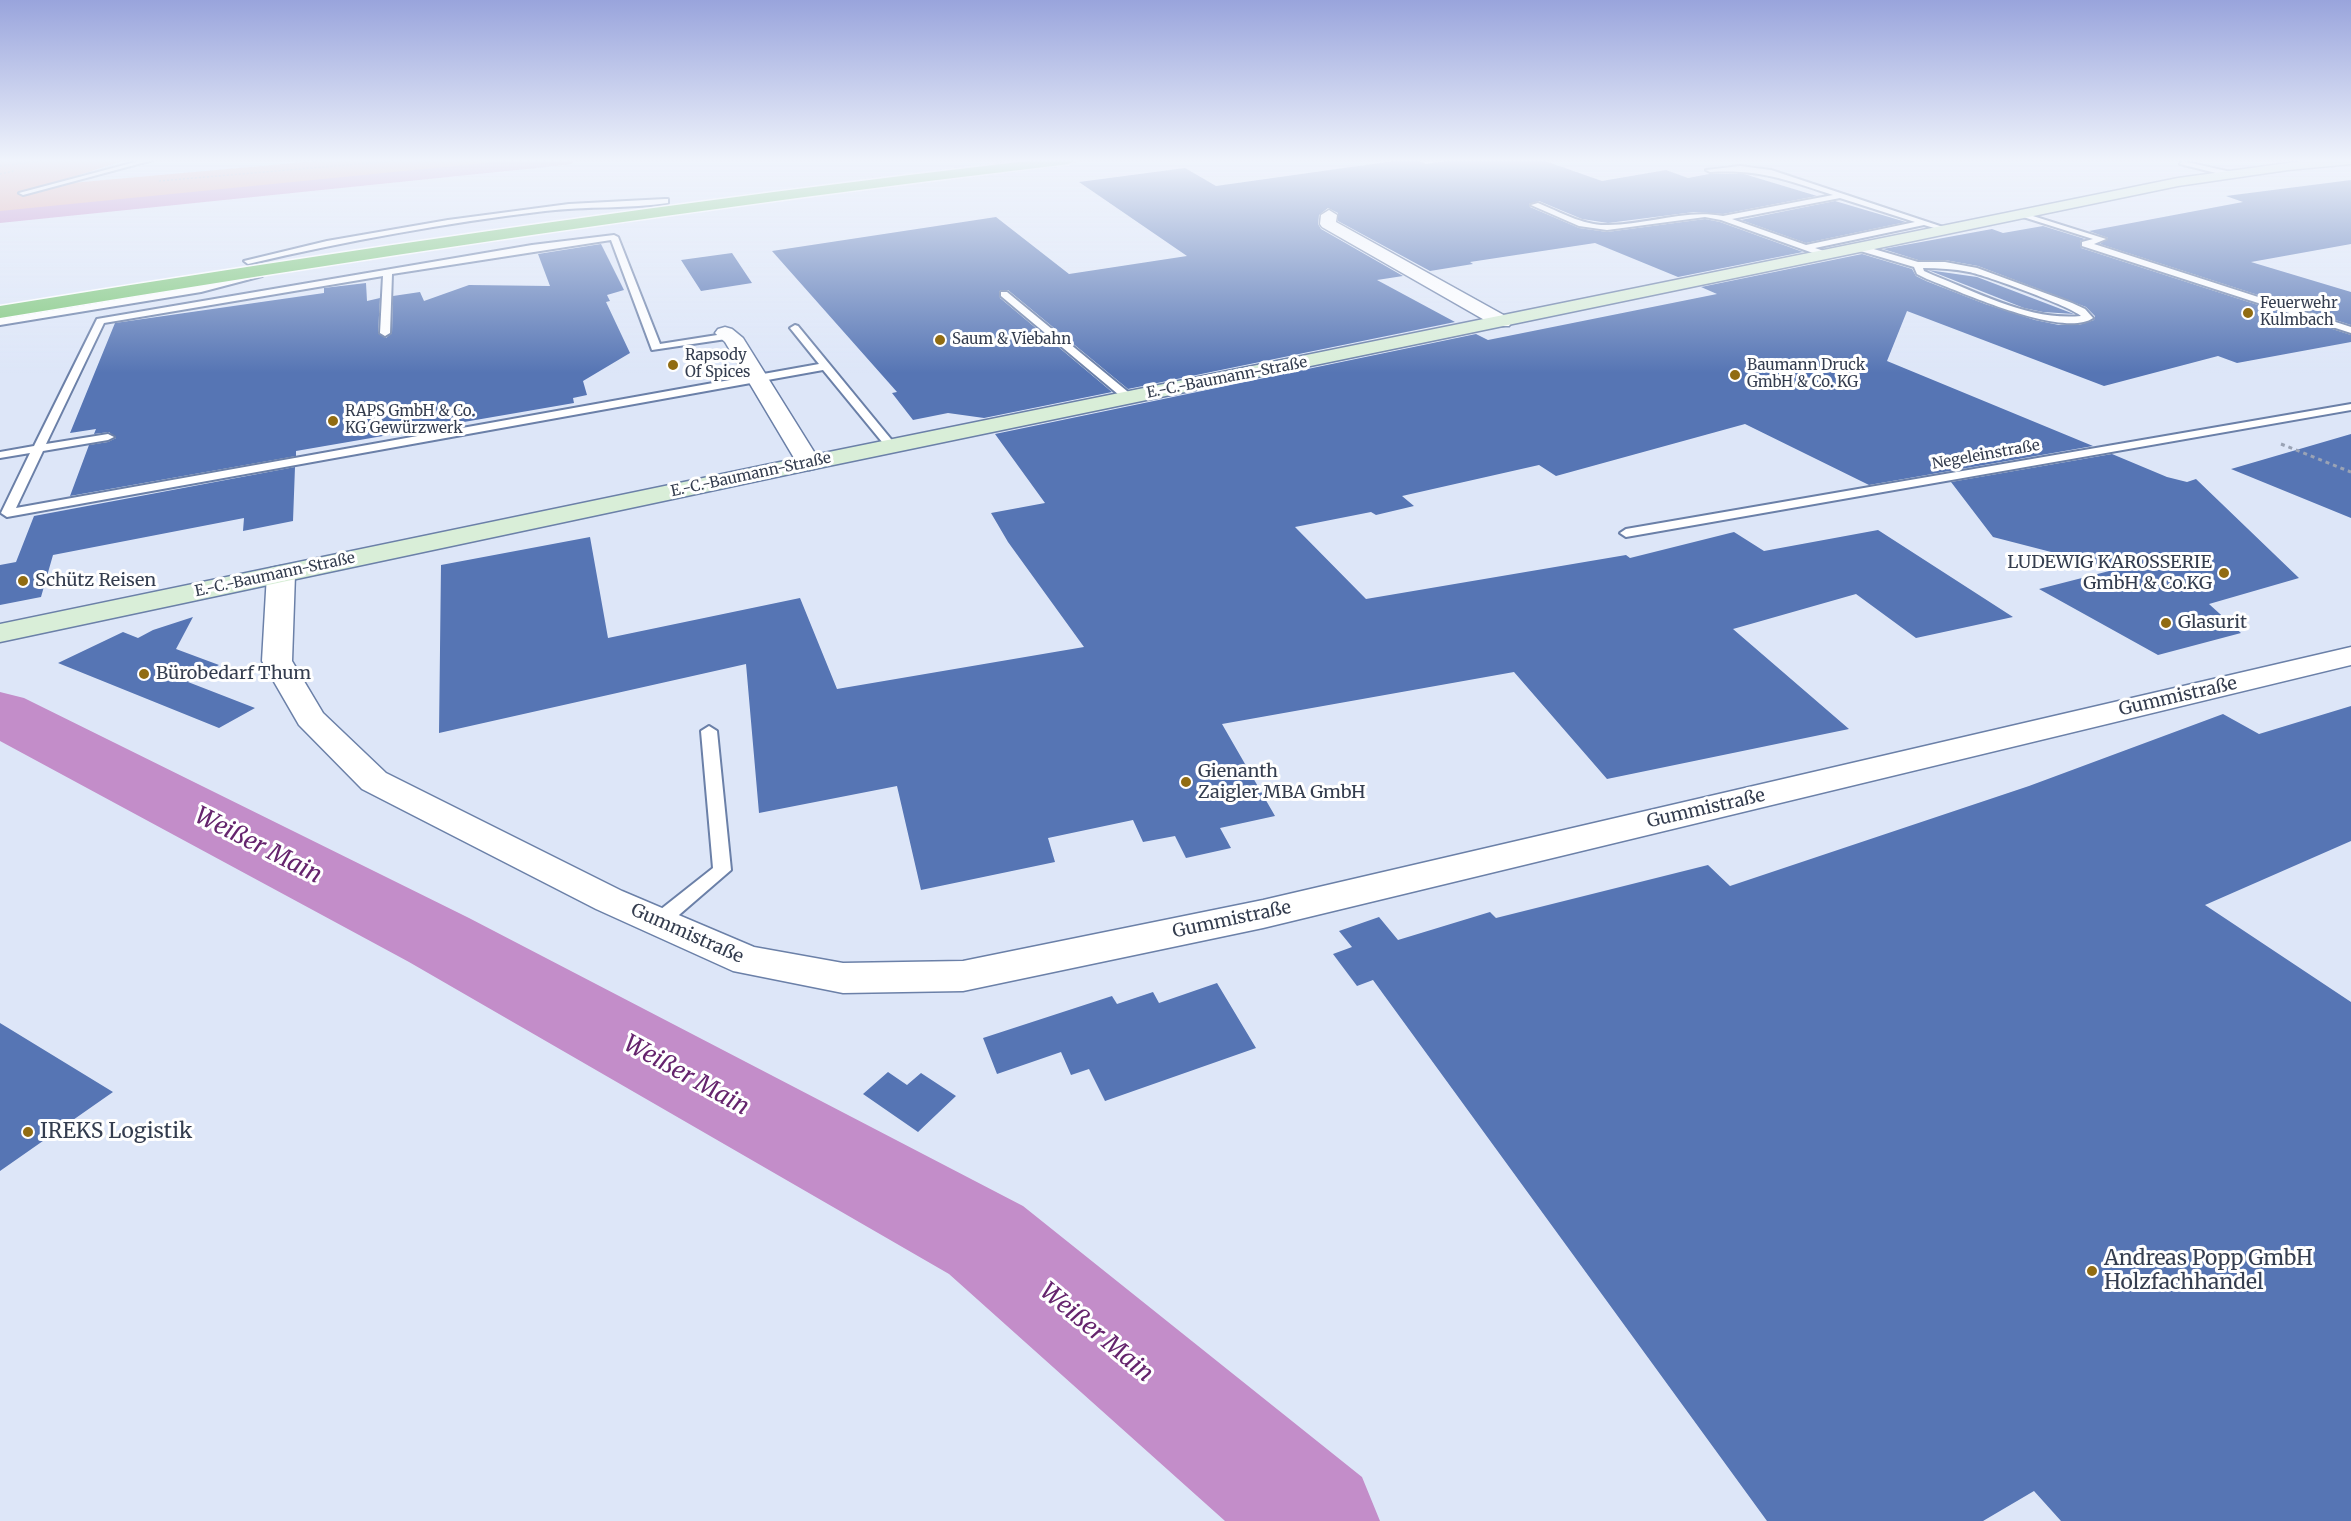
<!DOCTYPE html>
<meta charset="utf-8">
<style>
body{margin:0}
canvas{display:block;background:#dde6f8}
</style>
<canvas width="2351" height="1521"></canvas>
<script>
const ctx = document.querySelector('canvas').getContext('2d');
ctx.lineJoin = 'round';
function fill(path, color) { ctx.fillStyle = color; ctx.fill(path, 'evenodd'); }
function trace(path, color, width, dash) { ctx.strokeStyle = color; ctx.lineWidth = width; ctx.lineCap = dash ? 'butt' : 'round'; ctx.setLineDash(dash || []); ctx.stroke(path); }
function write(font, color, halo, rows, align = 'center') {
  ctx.font = font + ' Merriweather,serif'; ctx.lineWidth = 6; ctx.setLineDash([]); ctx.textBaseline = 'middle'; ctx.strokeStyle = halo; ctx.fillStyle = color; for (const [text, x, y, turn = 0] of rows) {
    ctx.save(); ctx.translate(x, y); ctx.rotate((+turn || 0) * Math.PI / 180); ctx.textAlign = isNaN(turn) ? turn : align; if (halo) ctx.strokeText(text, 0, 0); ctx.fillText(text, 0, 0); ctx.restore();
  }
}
const green = new Path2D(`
 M0 160H125L49 185 328 160H561L0 217Z`);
const canal = new Path2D(`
 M515 160H574L571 164 565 165 0 223V211Z`);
const river = new Path2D(`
 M0 692 24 698 469 918 1023 1206 1362 1477 1380 1521H1225L949 1274 409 962 0 741Z`);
const building = new Path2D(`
 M1401 160H1417L1426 164 1453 160H1542L1602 181 1666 170 1688 178 1709 174H1744L1817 196 1723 214 1694 212 1608 223 1582 219 1539 201 1529 204 1530 207 1579 228 1607 232 1705 219 1720 222 1803 252 1678 277 1595 243 1470 262 1473 264 1430 271 1338 221V213L1328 208 1319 215 1318 224 1321 229 1403 276 1377 280 1455 322 1128 389 1008 290H1001L999 292 1000 298 1112 392 984 418 948 413 913 420 892 393 897 392 772 251 996 217 1069 274 1187 256 1079 182 1185 168 1216 186Z
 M2351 180V244L2251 262 2351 292V325L2100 244 2108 238 2089 231 2243 202 2226 196Z
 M1835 201 1906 222 1806 243 1741 220Z
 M2043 226 2085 239 2080 241 2081 248 2351 335V342L2237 363 2218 356 2104 386 1907 311 1887 361 2093 446 1869 485 1745 424 1556 476 1539 465 1402 496 1414 506 1376 515 1371 512 1295 527 1366 599 1626 555 1630 558 1734 532 1764 551 1878 530 2013 617 1916 638 1856 594 1733 629 1849 729 1607 779 1514 672 1222 724 1275 816 1220 828 1231 848 1186 858 1175 836 1143 842 1133 820 1048 838 1055 862 921 890 897 786 759 813 746 664 439 733 441 565 590 537 608 638 800 598 837 689 1084 647 1008 542 991 513 1045 503 995 434 1476 334 1488 340 1717 294 1701 287 1862 254 1912 269 1916 276 1926 281 1985 304 2035 320 2059 325H2079L2094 320 2095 316 2086 307 1978 266 1945 260H1918L1883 249 1992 229 2003 233Z
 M601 244 624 290 607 295 610 301 606 302 630 353 583 381 587 395 573 398 574 403 296 451V456L70 496 89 445 108 442 116 438 109 432 94 434 96 429 70 433 115 323 324 293V288L366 283 367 301 380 298 378 333 386 338 392 333 393 296 420 292 424 301 469 285 550 286 538 254Z
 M732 253 752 283 701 291 681 260Z
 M1928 270 1977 277 2074 314 2043 312 2024 308Z
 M2351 434V518L2231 469Z
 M2112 454 2167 477 2187 482 2196 479 2299 578 2209 604 2241 633 2158 655 2039 589 2117 569 1993 537 1951 482Z
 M295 467 293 521 243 531 244 518 53 555 41 597 0 605V565L16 562 34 516Z
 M193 617 176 649 219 665 188 682 255 708 219 728 58 663 123 632 138 638 153 630Z
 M2351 706V841L2205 905 2351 1002V1521H2061L2034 1491 1983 1521H1767L1373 980 1357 986 1333 954 1352 947 1339 931 1379 917 1398 940 1490 912 1496 918 1708 865 1730 886 2029 786 2223 714 2259 734Z
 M1217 983 1256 1048 1105 1101 1089 1069 1071 1075 1061 1052 997 1074 983 1038 1112 996 1117 1004 1153 992 1159 1003Z
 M0 1023 113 1092 0 1171Z
 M888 1072 907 1085 921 1073 956 1096 918 1132 863 1094Z`);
const pathFar1 = new Path2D(`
 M0 166 48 160
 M0 174 14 171
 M159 181 405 160`);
const path = new Path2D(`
 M2281 444 2351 472`);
const lane = new Path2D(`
 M143 160H153L23 195 19 193Z
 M2182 161 2231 172 2232 174 2228 176 2180 164Z
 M1740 166 1771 170 1952 230 1948 232 1924 225 1815 248 1830 253 1831 255 1827 258 1721 220 1705 217 1607 230 1579 226 1531 205 1538 203C1560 212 1584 226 1608 225 1647 225 1684 209 1723 216L1833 195C1787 180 1760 169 1710 172L1706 170ZM1840 198 1915 222 1806 245 1732 219Z
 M665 199H668V203C630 209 585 206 545 211 445 223 346 241 248 264L244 261 327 241 448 220 569 204Z
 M2020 212 2106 239 2094 244 2351 327V333L2082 246V242L2093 239 2020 216Z
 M614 235 618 237 660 344 730 333 733 334V338L652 350 611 240 392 274 390 333 385 336 380 333 383 276 104 323 46 444 108 434 114 437 108 440 43 451 16 508 819 364 790 328 795 325 798 326 895 444V448H887L823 370 7 517 1 513 30 453 0 458V452L34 446 97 319 532 245Z
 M1860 245 1918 262H1945L1977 268 2072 303 2085 309 2093 318C2063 339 1959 291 1927 279L1917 274 1914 267 1857 250V246ZM1923 268C1939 268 1954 269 1969 272 1985 275 2072 307 2081 316 2030 321 1979 293 1933 275L1924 271Z
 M259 271 263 274 262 276 201 292 0 325V319L201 286Z
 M1001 292H1007L1133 396V400H1125L1001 296Z
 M2351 404V410L1626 537 1620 533 1626 529Z
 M709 726 717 731 731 870 665 927 658 929 651 927 648 922 651 917 713 868 701 731Z`);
const street = new Path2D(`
 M1329 210 1337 215 1336 222 1509 318 1512 322 1509 326H1495L1322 227 1320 224 1321 215Z
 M725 327 732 329 743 338 821 463 817 468 809 470 801 468 797 463 725 342 715 333 718 329Z
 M281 566 291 568 295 574 292 661 323 713 386 773 622 891 754 947 843 963 963 961 1263 900 2351 647V665L1263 928 963 991 843 993 733 971 596 909 362 789 299 725 262 661 267 574 271 568Z`);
const secondary = new Path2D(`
 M2310 160H2351V164L2288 170 2178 186 809 470 0 642V624L809 456 2178 178Z`);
const highway = new Path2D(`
 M1035 160H1076L1069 164C711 206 355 259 0 318V306C344 250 689 200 1035 160Z`);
const markers = [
 [2248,313,6,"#916c12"],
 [940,340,6,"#916c12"],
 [673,365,6,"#916c12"],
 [1735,375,6,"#916c12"],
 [333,421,6,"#916c12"],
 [2224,573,6,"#916c12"],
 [23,581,6,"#916c12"],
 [2166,623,6,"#916c12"],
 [144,674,6,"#916c12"],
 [1186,782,6,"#916c12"],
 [28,1132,6,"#916c12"],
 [2092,1271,6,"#916c12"]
];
const farPoinames = [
 ["Feuerwehr",2260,304],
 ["Kulmbach",2260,321],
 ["Saum & Viebahn",952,340],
 ["Rapsody",685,356],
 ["Of Spices",685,373],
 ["Baumann Druck",1747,366],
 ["GmbH & Co. KG",1747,383],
 ["RAPS GmbH & Co.",345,412],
 ["KG Gewürzwerk",345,429]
];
const farStreetnames = [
 ["E.-C.-Baumann-Straße",1227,378,-11],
 ["Negeleinstraße",1986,455,-10],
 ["E.-C.-Baumann-Straße",751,475,-12],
 ["E.-C.-Baumann-Straße",275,575,-12]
];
const poiNames = [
 ["LUDEWIG KAROSSERIE",2212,563,"right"],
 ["GmbH & Co.KG",2212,584,"right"],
 ["Schütz Reisen",35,581],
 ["Glasurit",2178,623],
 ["Bürobedarf Thum",156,674],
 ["Gienanth",1198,772],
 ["Zaigler MBA GmbH",1198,793]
];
const streetNames = [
 ["Gummistraße",2178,697,-13],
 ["Gummistraße",1706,809,-13],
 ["Gummistraße",1232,920,-12],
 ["Gummistraße",687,934,24]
];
const nearPoinames = [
 ["IREKS Logistik",40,1132],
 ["Andreas Popp GmbH",2104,1259],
 ["Holzfachhandel",2104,1283]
];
const nearWaternames = [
 ["Weißer Main",258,846,27],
 ["Weißer Main",686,1076,29],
 ["Weißer Main",1096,1333,40]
];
fill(green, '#e5a5a1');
fill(canal, '#c38dc9');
fill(river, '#c38dc9');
fill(building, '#5675b4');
trace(lane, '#6b80a8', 4);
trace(street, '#6b80a8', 3);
trace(secondary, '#6b80a8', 3);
trace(highway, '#fff', 3);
trace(pathFar1, '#9aa3b5', 1.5, [2, 2]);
trace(path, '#9aa3b5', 3, [4, 4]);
fill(lane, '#fff');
fill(street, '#fff');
fill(secondary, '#d9eed8');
fill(highway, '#7fc87c');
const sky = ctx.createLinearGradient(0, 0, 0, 373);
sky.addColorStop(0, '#99a4dc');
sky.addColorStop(0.43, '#f0f4fc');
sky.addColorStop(1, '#f0f4fc00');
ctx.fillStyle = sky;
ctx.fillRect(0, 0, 2351, 373);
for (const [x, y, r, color] of markers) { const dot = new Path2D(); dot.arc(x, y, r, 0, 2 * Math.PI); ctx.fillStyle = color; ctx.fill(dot); trace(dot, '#fff', 2); }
write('15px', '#343d4f', '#fff', farPoinames, 'left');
write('15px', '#343d4f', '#fff', farStreetnames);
write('18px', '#343d4f', '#fff', poiNames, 'left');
write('18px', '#343d4f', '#fff', streetNames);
write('21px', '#343d4f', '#fff', nearPoinames, 'left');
write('italic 24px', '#65246d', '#fff', nearWaternames);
</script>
